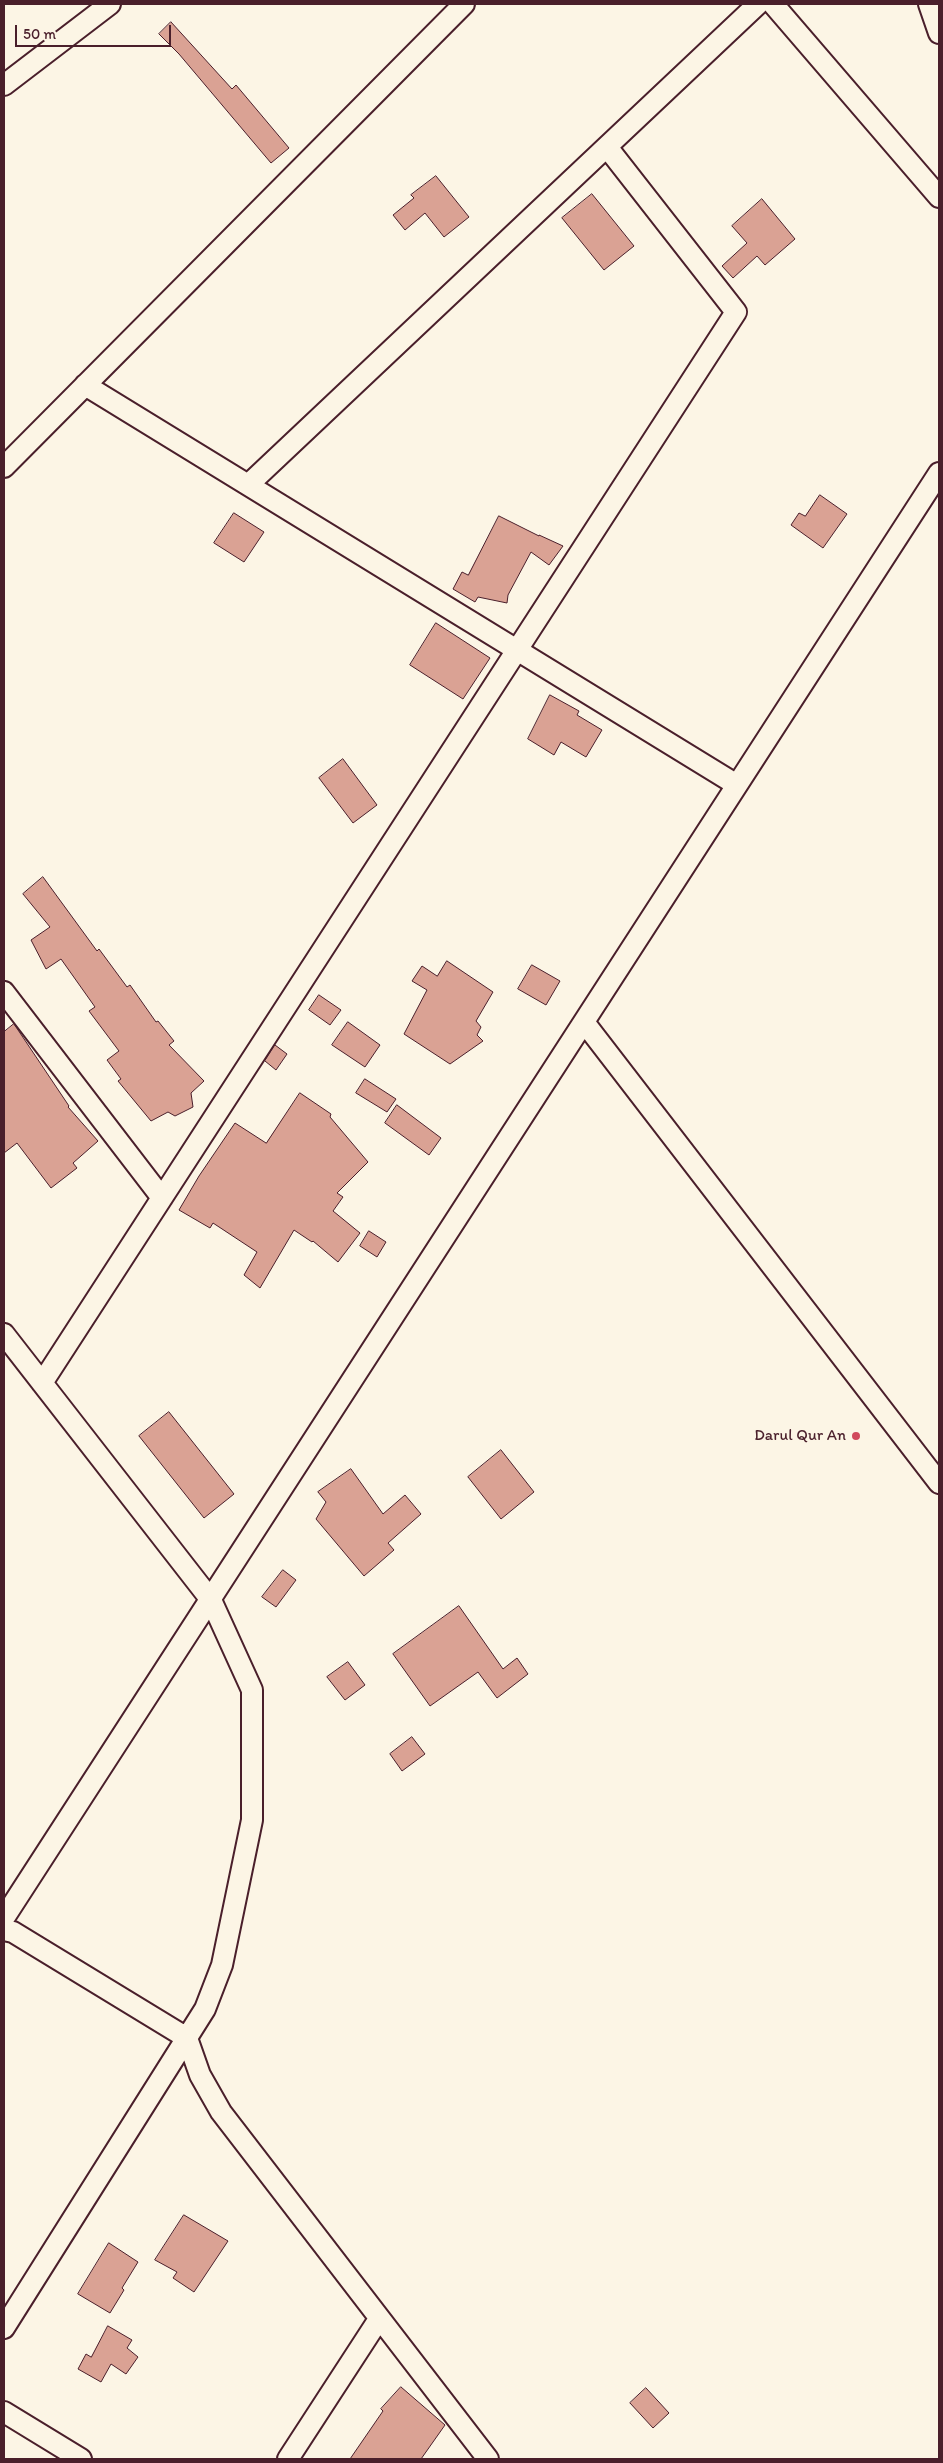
<!DOCTYPE html>
<style>
body{margin:0}
#map{position:relative;width:943px;height:2463px;overflow:hidden;background:#fcf5e5;font-family:Itim,sans-serif}
canvas{display:block}
.frame{position:absolute;inset:0;border:5px solid #4a1f2b;pointer-events:none}
.scale{position:absolute;left:15px;top:25px;width:156px;height:22px;box-sizing:border-box;border:2px solid #4a1f2b;border-top:0;padding-left:6px;font-size:15px;line-height:18px;white-space:nowrap;color:#4a1f2b;-webkit-text-stroke:4px #fcf5e5;paint-order:stroke}
</style>
<div id="map">
<canvas width="943" height="2463"></canvas>
<div class="frame"></div>
<div class="scale">50 m</div>
</div>
<script>
const ctx = document.querySelector('canvas').getContext('2d');
ctx.lineJoin = 'round';
function fill(path, color) { ctx.fillStyle = color; ctx.fill(path, 'evenodd'); }
function trace(path, color, width, dash) { ctx.strokeStyle = color; ctx.lineWidth = width; ctx.lineCap = dash ? 'butt' : 'round'; ctx.setLineDash(dash || []); ctx.stroke(path); }
function write(font, color, halo, rows, align = 'center') {
  ctx.font = font + ' Itim,sans-serif'; ctx.lineWidth = 4; ctx.setLineDash([]); ctx.textBaseline = 'middle'; ctx.strokeStyle = halo; ctx.fillStyle = color; for (const [text, x, y, turn = 0] of rows) {
    ctx.save(); ctx.translate(x, y); ctx.rotate((+turn || 0) * Math.PI / 180); ctx.textAlign = isNaN(turn) ? turn : align; if (halo) ctx.strokeText(text, 0, 0); ctx.fillText(text, 0, 0); ctx.restore();
  }
}
const building = new Path2D(`
 M171 22 232 89 236 85 289 148 271 163 179 54 159 34Z
 M436 176 469 217 444 237 425 213 405 230 393 215 414 198 411 195Z
 M592 194 634 246 604 270 562 218Z
 M762 199 795 239 765 265 757 256 733 278 722 266 747 243 732 226Z
 M820 495 847 514 823 548 791 525 799 513 805 516Z
 M234 513 264 532 244 562 214 543Z
 M499 516 539 536V535L563 546 549 565 531 552 508 595 507 603 478 597 475 602 453 589 462 572 468 575Z
 M436 623 490 658 463 699 410 665Z
 M550 695 579 711 577 715 602 730 586 757 561 742 554 755 528 739Z
 M343 759 377 805 353 823 319 778Z
 M43 877 97 951 99 949 127 987 130 985 156 1022 158 1021 174 1041 169 1045 204 1081 191 1093 193 1107 175 1116 168 1112 151 1121 118 1081 121 1079 107 1060 119 1051 89 1011 95 1007 61 959 46 969 31 940 50 927 23 894Z
 M447 961 493 992 476 1021 481 1027 477 1035 483 1041 450 1064 404 1034 427 990 412 981 422 966 437 976Z
 M532 965 560 981 546 1005 518 989Z
 M319 995 341 1010 330 1025 309 1010Z
 M348 1022 380 1045 365 1067 332 1045Z
 M14 1024 69 1106 68 1107 98 1141 73 1163 77 1168 51 1188 17 1143 4 1153V1032Z
 M275 1045 287 1054 276 1070 265 1061Z
 M365 1079 396 1099 387 1112 356 1093Z
 M300 1093 331 1114 330 1117 368 1162 337 1193 343 1197 333 1211 360 1233 338 1262 313 1241 312 1242 294 1230 260 1288 244 1275 257 1252 213 1223 210 1228 179 1210 199 1176 235 1123 266 1143Z
 M397 1105 441 1138 429 1155 385 1123Z
 M369 1231 386 1242 377 1257 360 1246Z
 M169 1412 234 1494 204 1518 139 1436Z
 M501 1450 534 1492 501 1519 468 1477Z
 M351 1469 383 1514 405 1495 421 1514 388 1543 394 1550 364 1576 316 1519 326 1502 318 1492Z
 M283 1570 296 1580 276 1607 262 1597Z
 M459 1606 503 1669 517 1658 528 1674 497 1698 478 1672 430 1706 393 1654Z
 M348 1662 365 1685 345 1700 327 1677Z
 M412 1737 425 1754 402 1771 390 1754Z
 M184 2215 228 2241 194 2292 173 2278 177 2272 155 2260Z
 M109 2243 138 2262 122 2288 124 2290 110 2313 78 2294Z
 M108 2326 132 2340 127 2348 138 2357 126 2374 111 2364 101 2382 78 2369 86 2354 91 2357Z
 M401 2387 445 2425 421 2459H350L383 2411 381 2409Z
 M646 2388 669 2413 653 2428 630 2403Z`);
const minor = new Path2D(`
 M773 4 939 197
 M929 4 939 33
 M4 85 110 4
 M85 385 737 785
 M4 467 464 4
 M248 485 758 4
 M4 992 162 1198
 M584 1022 939 1483
 M4 1334 211 1600 252 1690V1820L222 1965 205 2009 4 2328
 M42 1383 736 312 607 147
 M4 1918 939 473
 M4 1930 13 1932 187 2038 200 2075 221 2112 488 2459
 M4 2412 81 2459
 M288 2459 379 2319`);
const markers = [
 [856,1436,5,"#d1495b"]
];
const poiNames = [
 ["Darul Qur An",846,1436]
];
fill(building, '#daa294');
trace(building, '#4a1f2b', 1);
trace(minor, '#4a1f2b', 24);
trace(minor, '#fcf5e5', 20);
for (const [x, y, r, color] of markers) { const dot = new Path2D(); dot.arc(x, y, r, 0, 2 * Math.PI); ctx.fillStyle = color; ctx.fill(dot); trace(dot, '#fcf5e5', 2); }
write('16px', '#4a1f2b', '#fcf5e5', poiNames, 'right');
</script>
